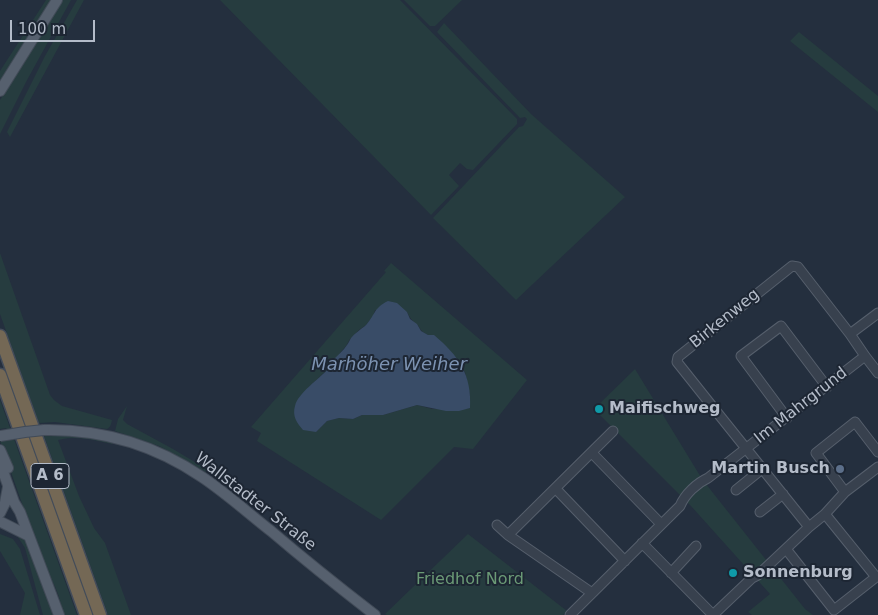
<!DOCTYPE html>
<meta charset="utf-8">
<style>
body{margin:0}
#map{position:relative;width:878px;height:615px;overflow:hidden;background:#242f3e;font-family:"DejaVu Sans",sans-serif}
canvas{display:block}
.scale{position:absolute;left:10px;top:20px;width:85px;height:22px;box-sizing:border-box;border:2px solid #b4bcc9;border-top:0;padding-left:6px;font-size:15px;line-height:18px;white-space:nowrap;color:#b4bcc9;-webkit-text-stroke:4px #1d2633;paint-order:stroke}
</style>
<div id="map">
<canvas width="878" height="615"></canvas>
<div class="scale">100 m</div>
</div>
<script>
const ctx = document.querySelector('canvas').getContext('2d');
ctx.lineJoin = 'round';
function fill(path, color) { ctx.fillStyle = color; ctx.fill(path, 'evenodd'); }
function trace(path, color, width, dash) { ctx.strokeStyle = color; ctx.lineWidth = width; ctx.lineCap = dash ? 'butt' : 'round'; ctx.setLineDash(dash || []); ctx.stroke(path); }
function write(font, color, halo, rows, align = 'center') {
  ctx.font = font + ' "DejaVu Sans",sans-serif'; ctx.lineWidth = 4; ctx.setLineDash([]); ctx.textBaseline = 'middle'; ctx.strokeStyle = halo; ctx.fillStyle = color; for (const [text, x, y, turn = 0] of rows) {
    ctx.save(); ctx.translate(x, y); ctx.rotate((+turn || 0) * Math.PI / 180); ctx.textAlign = isNaN(turn) ? turn : align; if (halo) ctx.strokeText(text, 0, 0); ctx.fillText(text, 0, 0); ctx.restore();
  }
}
const green = new Path2D(`
 M46 0H52L0 83V71Z
 M62 0H71L26 82 0 134V100Z
 M77 0H84L10 137 7 132 45 56Z
 M220 0H400L517 119V124L473 170 467 169 460 163 449 175 459 186 431 215Z
 M404 0H462L435 26H430Z
 M444 23 531 114 625 197 516 300 433 218 519 127 523 126 527 119 525 117 520 118 437 32Z
 M799 32 878 96V112L790 41Z
 M0 253 50 395 54 400 62 406 112 420C111 424 111 427 107 429L55 422 39 423 0 314Z
 M391 263 527 380 473 449 454 447 381 520 257 441 261 433 251 427 386 272 384 271ZM375 310 407 312C410 318 411 319 415 323 422 328 418 330 428 335L465 372 470 396V408L432 409 417 405 383 415H362L353 419 339 418 327 421 316 432 308 388 329 368 334 359 338 357 340 353 346 346 350 339 359 330 366 325 373 316Z
 M635 369 702 479 805 609 813 615H752L748 612 770 594 691 506 594 409Z
 M0 400 77 615H63C61 601 56 584 47 574L0 441 10 439 6 428 0 429Z
 M127 406 123 420 127 424 173 449 208 470 206 472 159 446 115 431 118 419Z
 M57 433 113 440 112 444C95 440 75 435 58 440L79 496 94 528 105 543 131 615H108L44 436 57 435Z
 M0 534 13 539 20 549 40 615H20L25 593 0 551Z
 M16 534 24 539 27 544 55 615H43L25 548Z
 M468 534 567 611 563 615H387L385 614Z`);
const water = new Path2D(`
 M388 301 397 303 407 312 410 319 417 324 421 331 428 335H434C459 356 472 375 470 408L459 411H446L417 405 383 415H362L353 419 339 418 327 421 316 432 303 430C297 423 292 416 295 406 298 393 319 379 328 369 331 366 332 362 334 359 338 355 343 351 347 345 348 344 350 340 351 338 355 333 360 330 365 326 375 316 373 308 388 301Z`);
const minor = new Path2D(`
 M850 334 878 313
 M787 418 741 356 781 326 827 387
 M592 453 661 524
 M556 489 625 561
 M736 490 762 469
 M845 492 816 453 855 422 878 452
 M760 512 783 494
 M497 525 508 535
 M809 527 720 416 677 362 678 357 792 266 798 267 850 334 865 356 878 373
 M642 543 713 615
 M786 549 834 610 876 577 825 514
 M671 573 696 546
 M592 593 508 535 613 431
 M570 615 680 506C685 494 697 483 708 478L865 356
 M713 615 752 578 758 575 809 527 825 514 845 492 878 467`);
const major = new Path2D(`
 M0 91 57 0
 M44 430C101 429 155 445 202 477 226 493 248 513 271 531 305 560 340 588 375 615
 M0 450 8 468
 M0 463 14 502 20 512 59 615
 M0 513 5 503 8 487
 M1 522 29 536`);
const highway = new Path2D(`
 M0 336 100 615
 M0 375 86 615`);
const majorBridge = new Path2D(`
 M0 436 25 432 44 430`);
const markers = [
 [599,409,5,"#0f9aa8"],
 [840,469,5,"#5c6f8a"],
 [733,573,5,"#0f9aa8"]
];
const shields = [
 [50,476,38]
];
const shieldNames = [
 ["A 6",50,476]
];
const streetNames = [
 ["Birkenweg",725,319,-39],
 ["Im Mahrgrund",801,406,-38],
 ["Wallstadter Straße",255,502,38]
];
const poiNames = [
 ["Maifischweg",609,409],
 ["Martin Busch",830,469,"right"],
 ["Sonnenburg",743,573]
];
const parkNames = [
 ["Friedhof Nord",470,580]
];
const waterNames = [
 ["Marhöher Weiher",389,365]
];
fill(green, '#263c3f');
fill(water, '#394c67');
trace(minor, '#565f6c', 11);
trace(major, '#414a57', 12);
trace(highway, '#434c59', 15);
trace(minor, '#38414e', 9);
trace(major, '#56606e', 10);
trace(highway, '#746855', 12);
trace(majorBridge, '#414a57', 12, []);
trace(majorBridge, '#56606e', 10);
for (const [x, y, r, color] of markers) { const dot = new Path2D(); dot.arc(x, y, r, 0, 2 * Math.PI); ctx.fillStyle = color; ctx.fill(dot); trace(dot, '#1d2633', 2); }
for (const [x, y, w] of shields) { const box = new Path2D(); box.roundRect(x - w / 2, y - 12.5, w, 25, 4); ctx.fillStyle = '#1d2633'; ctx.fill(box); trace(box, '#b4bcc9', 1); }
write('bold 15px', '#b4bcc9', null, shieldNames);
write('16px', '#b4bcc9', '#1d2633', streetNames);
write('bold 16px', '#b4bcc9', '#1d2633', poiNames, 'left');
write('16px', '#6b9a76', '#1d2633', parkNames);
write('italic 18px', '#7c92b1', '#1d2633', waterNames);
</script>
